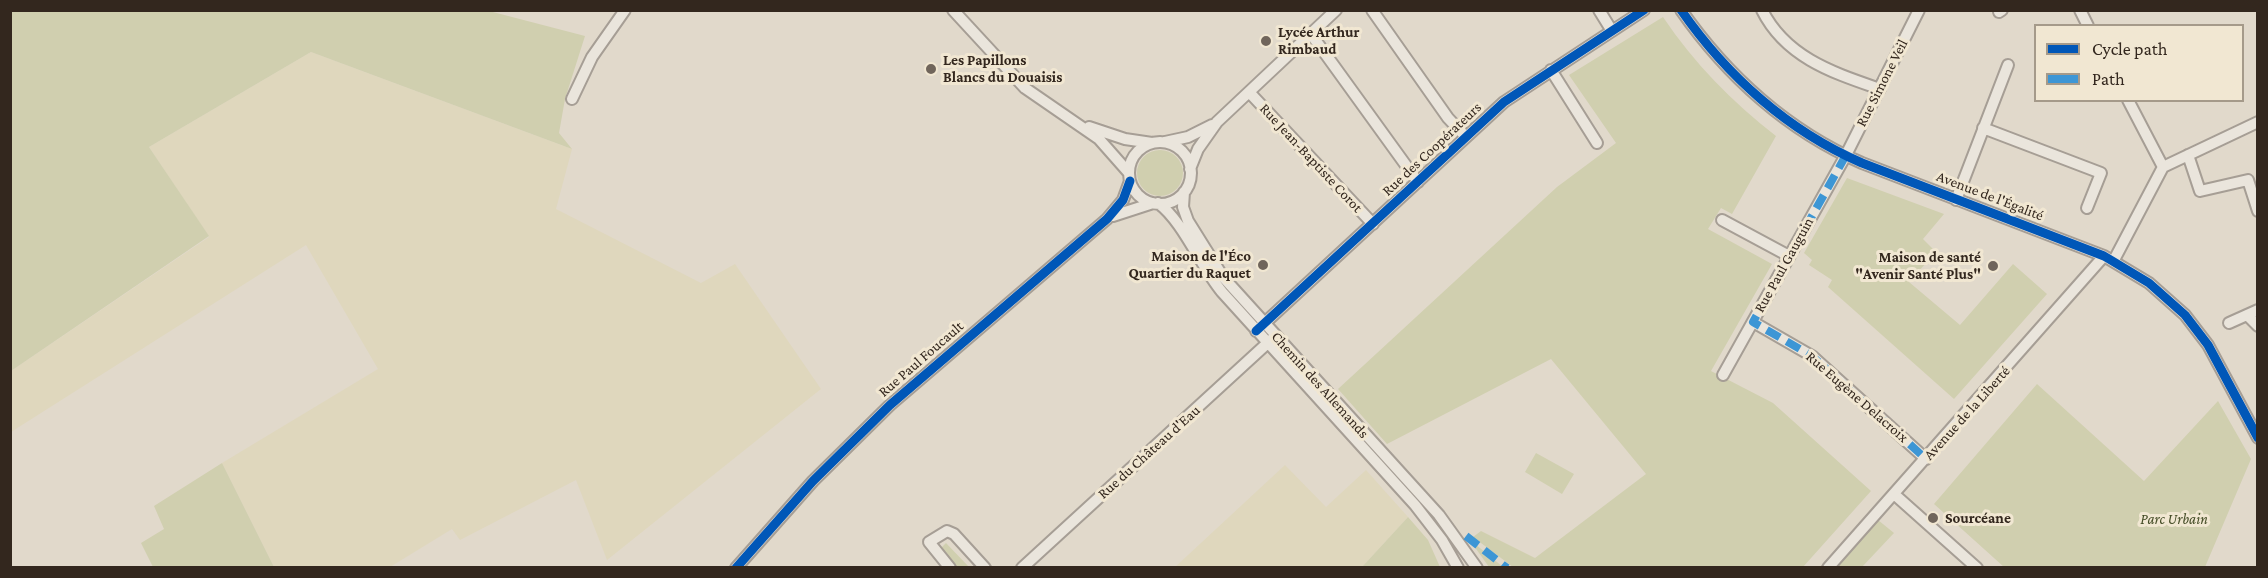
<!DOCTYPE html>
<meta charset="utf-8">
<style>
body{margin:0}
#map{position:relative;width:2268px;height:578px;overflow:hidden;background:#e1d9cb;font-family:"Crimson Pro",serif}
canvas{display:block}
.frame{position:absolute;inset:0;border:12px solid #33271e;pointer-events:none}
.legend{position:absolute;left:2034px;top:24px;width:210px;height:78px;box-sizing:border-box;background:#f1e7d2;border:2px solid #a59a8a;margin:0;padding:8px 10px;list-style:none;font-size:18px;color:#33271e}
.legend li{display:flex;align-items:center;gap:12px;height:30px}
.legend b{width:30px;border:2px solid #a59a8a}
</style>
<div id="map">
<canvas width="2268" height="578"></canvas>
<div class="frame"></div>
<ul class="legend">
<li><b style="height:8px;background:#0057b8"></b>Cycle path</li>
<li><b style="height:8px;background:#3d96d5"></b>Path</li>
</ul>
</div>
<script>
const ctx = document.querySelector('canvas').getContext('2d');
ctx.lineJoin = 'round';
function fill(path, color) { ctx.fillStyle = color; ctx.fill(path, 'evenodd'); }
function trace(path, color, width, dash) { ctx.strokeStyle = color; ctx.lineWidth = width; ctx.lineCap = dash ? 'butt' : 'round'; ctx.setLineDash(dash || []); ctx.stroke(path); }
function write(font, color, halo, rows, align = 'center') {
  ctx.font = font + ' "Crimson Pro",serif'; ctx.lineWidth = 6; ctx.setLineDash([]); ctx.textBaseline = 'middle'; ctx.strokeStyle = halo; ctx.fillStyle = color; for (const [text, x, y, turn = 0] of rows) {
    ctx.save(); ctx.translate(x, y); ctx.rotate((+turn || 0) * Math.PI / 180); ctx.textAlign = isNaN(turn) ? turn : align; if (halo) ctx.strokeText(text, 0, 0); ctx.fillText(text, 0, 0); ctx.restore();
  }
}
const farmland = new Path2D(`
 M311 52 572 149 556 209 701 283 735 264 821 389 607 560 576 480 460 540 452 529 390 567H274L222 463 378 369 306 245 11 432V371L209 237 149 147Z
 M1285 465 1326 507 1366 470 1408 517 1362 567 1174 568Z`);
const green = new Path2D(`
 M11 10 489 11 585 36 565 99 559 133 572 149 311 52 149 147 209 236 11 371Z
 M1663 17C1694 63 1732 102 1776 136L1732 214 1721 208 1708 229 1772 264 1711 371 1773 403 1871 491 1803 567H1513L1473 537 1481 531 1535 558 1646 474 1551 359 1387 444 1338 389 1557 187 1616 143 1569 75Z
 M1137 173a23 23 0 1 1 46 0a23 23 0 1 1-46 0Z
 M1847 178 1944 214 1923 239 1936 252 1909 282 1960 325 2013 264 2047 294 1954 399 1828 287 1832 280 1809 265 1812 260 1804 253Z
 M2037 384 2144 481 2218 401 2251 459 2205 567H2004L1934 504Z
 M1536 453 1574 474 1562 494 1525 472Z
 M222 463 274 567H153L141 543 164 529 154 506Z
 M1408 517 1428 540 1440 567H1362Z
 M1878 520 1894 533 1862 567H1835Z
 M1469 539 1503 567H1489Z
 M946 543 969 567H953L938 551Z`);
const minor = new Path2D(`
 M953 10 1025 88 1099 139 1129 173
 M1372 10 1448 118 1466 137
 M1599 10 1612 31
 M1681 10C1727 76 1788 131 1862 163L2104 256 2149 283 2185 315 2208 345 2258 438
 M1762 10C1786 58 1834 73 1880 89
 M2080 10 2088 26
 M1999 12 2002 10
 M1311 34 1418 182
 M1551 70 1597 143
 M1249 92 1373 224
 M572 99 592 57 625 10
 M2128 100 2163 167
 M1089 127 1125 139 1152 143
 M1983 128 2101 173 2087 208
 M1165 142 1188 137 1212 125
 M1129 173a31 31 0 1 1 62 0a31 31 0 1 1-62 0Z
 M2188 155 2200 191 2248 180 2258 211
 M1190 169 1198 149 1217 122 1336 10
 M1184 192 1183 207 1188 221 1223 277 1439 515 1477 568
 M1956 200 2008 65
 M1158 203C1183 221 1201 267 1222 292L1415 505 1442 540 1458 568
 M1113 216 1153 203
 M1722 220 1789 256
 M2114 260 2163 167 2258 122
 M2247 315 2258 326
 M1753 322 1812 356 1926 459
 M2229 323 2258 310
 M1256 331 1504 102 1644 10
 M1723 375 1846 155 1919 10
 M1894 494 1977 568
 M736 568 813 481 890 405 1107 219 1123 200 1130 181
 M950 568 929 542 947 531 954 534 985 568
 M1022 568 1272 339
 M1828 568 2104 256`);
const quiet = new Path2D(`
 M1846 155 1753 322 1812 356 1926 459
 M1466 536 1507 568`);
const cycleway = new Path2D(`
 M1681 10C1727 76 1788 131 1862 163L2104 256 2149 283 2185 315 2208 345 2258 438
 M1256 331 1504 102 1644 10
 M736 568 813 481 890 405 1107 219 1123 200 1130 181`);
const markers = [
 [1266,41,6,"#70655b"],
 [931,69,6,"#70655b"],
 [1263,265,6,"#70655b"],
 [1993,266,6,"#70655b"],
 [1933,518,6,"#70655b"]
];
const poiNames = [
 ["Lycée Arthur",1278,32],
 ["Rimbaud",1278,49],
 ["Les Papillons",943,60],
 ["Blancs du Douaisis",943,77],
 ["Maison de l'Éco",1251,256,"right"],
 ["Quartier du Raquet",1251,273,"right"],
 ["Maison de santé",1981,257,"right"],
 ["\"Avenir Santé Plus\"",1981,274,"right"],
 ["Sourcéane",1945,518]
];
const streetNames = [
 ["Rue Simone Veil",1882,83,-63],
 ["Rue des Coopérateurs",1432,149,-43],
 ["Rue Jean-Baptiste Corot",1311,158,47],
 ["Avenue de l'Égalité",1990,196,21],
 ["Rue Paul Gauguin",1784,265,-61],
 ["Rue Paul Foucault",921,359,-41],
 ["Chemin des Allemands",1320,385,48],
 ["Rue Eugène Delacroix",1857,397,41],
 ["Avenue de la Liberté",1967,413,-48],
 ["Rue du Château d'Eau",1149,452,-42]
];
const parkNames = [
 ["Parc Urbain",2174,519]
];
fill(farmland, '#dfd7bd');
fill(green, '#d0cfaf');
trace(minor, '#a69e95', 14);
trace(minor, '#eae5dc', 10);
trace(quiet, '#3d96d5', 8, [15, 8]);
trace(cycleway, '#0057b8', 9);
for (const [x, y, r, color] of markers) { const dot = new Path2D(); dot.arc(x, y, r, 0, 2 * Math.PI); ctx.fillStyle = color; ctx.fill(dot); trace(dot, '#f1e7d2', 2); }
write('bold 15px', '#33271e', '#f1e7d2', poiNames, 'left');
write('15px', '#33271e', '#f1e7d2', streetNames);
write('italic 15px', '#454d27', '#f1e7d2', parkNames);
</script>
